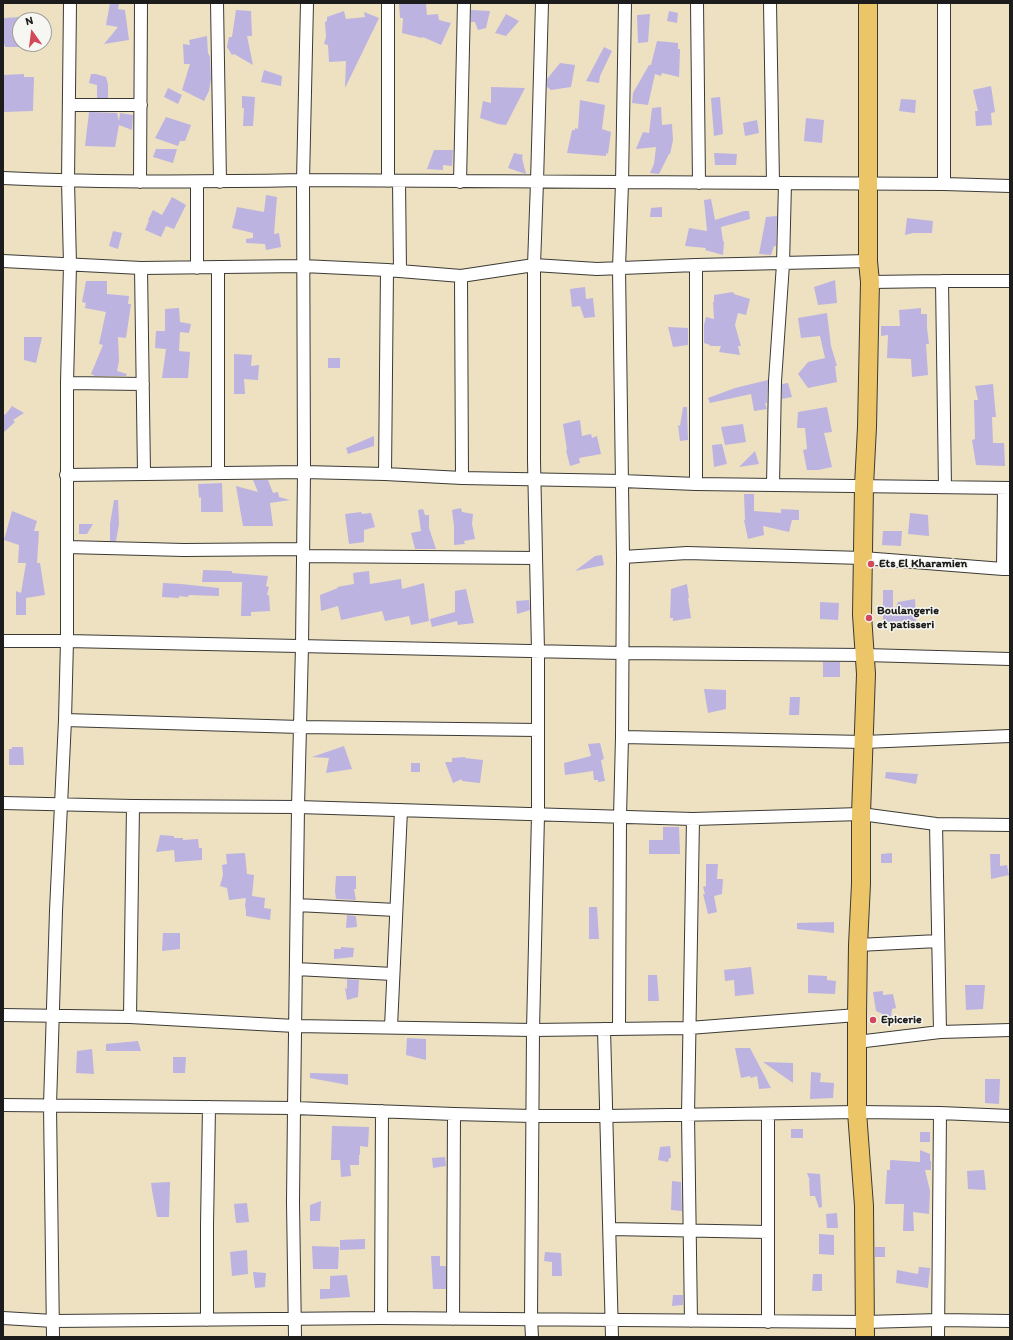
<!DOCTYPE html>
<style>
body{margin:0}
#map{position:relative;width:1013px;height:1340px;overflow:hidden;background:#ede1c2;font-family:Itim,sans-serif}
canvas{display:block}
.frame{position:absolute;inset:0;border:4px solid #1c1c1c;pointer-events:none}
.north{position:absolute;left:12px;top:12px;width:40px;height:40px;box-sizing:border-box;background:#f6f6f2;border:1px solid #9f9f9c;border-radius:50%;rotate:346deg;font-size:11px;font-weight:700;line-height:16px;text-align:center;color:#1c1c1c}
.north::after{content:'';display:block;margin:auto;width:14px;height:18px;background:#d1495b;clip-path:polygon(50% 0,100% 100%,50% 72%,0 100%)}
</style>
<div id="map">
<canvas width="1013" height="1340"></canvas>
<div class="frame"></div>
<div class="north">N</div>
</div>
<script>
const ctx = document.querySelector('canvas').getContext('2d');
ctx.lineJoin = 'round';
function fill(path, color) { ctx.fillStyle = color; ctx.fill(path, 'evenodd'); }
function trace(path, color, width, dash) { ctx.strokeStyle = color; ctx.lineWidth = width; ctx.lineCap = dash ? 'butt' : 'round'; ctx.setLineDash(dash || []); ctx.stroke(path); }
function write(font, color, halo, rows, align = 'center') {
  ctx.font = font + ' Itim,sans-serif'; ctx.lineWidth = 3; ctx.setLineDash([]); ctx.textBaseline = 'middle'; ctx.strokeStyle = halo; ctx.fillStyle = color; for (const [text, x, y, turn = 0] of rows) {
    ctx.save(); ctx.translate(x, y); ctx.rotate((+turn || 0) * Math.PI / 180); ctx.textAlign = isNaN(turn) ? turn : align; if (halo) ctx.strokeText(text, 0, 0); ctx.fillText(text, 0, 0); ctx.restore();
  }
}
const building = new Path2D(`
 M110 3H119L118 9 125 10 129 40 104 44 118 27 106 25Z
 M399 3H426L427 15 438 14 439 20 451 23 441 45 423 37 422 38 402 33 403 18H400Z
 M236 10 251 11 252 36H247L253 65 234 54 232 55 227 47 229 37H232Z
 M471 10 490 11 486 28 478 30 475 22H471Z
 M344 11 346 19 365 17 364 12 379 18 345 88 346 61 329 62 328 45 324 44 326 37 325 22 327 21V17Z
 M669 11 678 13 677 23 667 21Z
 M506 14 519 21 506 36 495 33Z
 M650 14 648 42 638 43 637 15Z
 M20 17V47H5L3 39V18Z
 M207 36 208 53 210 57 211 79 209 91 204 101 182 90 190 64H184L183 44 190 45 189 40Z
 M657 41 678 43V49H680L679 77 662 73 661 76 655 74 648 105 632 103 633 93 649 65H651Z
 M604 47 612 51 600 76 599 83 586 81Z
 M560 63 575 65 571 87 551 90 547 87V79Z
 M264 70 282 76 281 86 261 82Z
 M24 74V77H34L33 111 3 112V75Z
 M91 74H96L106 77 108 84V98H97V85L89 83Z
 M991 86 995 112 991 113 992 125 976 126 975 111H978L973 90Z
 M491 87 525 88 506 125 498 124 480 118 483 101 491 103Z
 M168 88 182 95 178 104 164 97Z
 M242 96 255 97 253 126H243L244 108H242Z
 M720 97 723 134 714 136 711 98Z
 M901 99 916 100 915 113 899 111Z
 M580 100 605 105 602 129 611 132 608 154 606 153V156L567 153 572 130H575V128L578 129Z
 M661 107 662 125 672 124 673 140 670 154H669L659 174 650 173 654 164 656 147 636 149 643 132 649 133 652 108Z
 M89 112 117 113 119 121 120 113 133 115 132 130 119 125 115 147 85 146Z
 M166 117 191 125 185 141H180L178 146 155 138Z
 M806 118 824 120 822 143 804 141Z
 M757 120 759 133 745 136 743 123Z
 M156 149H177L173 163 153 157Z
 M434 150H453L452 166 443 165V170L427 169Z
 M514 153 523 155 522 158 526 174 508 168Z
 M714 153 737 154 736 165H715Z
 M266 195 277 197 274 234 279 233 281 247 266 250 265 244 246 243V239L253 238V233L232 228 237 207 264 212Z
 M172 197 186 205 174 229 166 226 161 237 145 230 149 220H148L153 210 162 215Z
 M711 199 715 220 744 211H749L750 219 721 227 723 241 724 242 723 255 705 250 706 248 685 246 689 228 707 231 704 200Z
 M662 207V217H650L651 208Z
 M777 216 776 246H774L771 255 759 254 766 217Z
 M907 218 933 221 932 233H913L905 235Z
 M113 231 122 233 118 249 109 246Z
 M835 280 837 303 818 305 814 287Z
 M86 281H107V294L129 296 128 304H131L126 338 118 337 119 361 117 371 127 374 126 376H95L91 374 103 345 99 344 106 312 85 308 86 303 82 302Z
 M585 287 586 299 593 298 595 317 584 318 580 306 572 307 570 289Z
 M733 292 734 294 750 299 746 315 738 313 735 325 741 346H738L740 355 719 352 721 346H710V345L704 343V325L706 317 714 319 713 302H714V295Z
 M179 308 180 322 191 324 189 333 180 332 179 351 190 352 188 378H162L166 349 155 348 156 331H165V309Z
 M921 308V314H927V328L929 344H926L928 375 912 377 911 359 887 358 888 335 881 336V326H900L899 310Z
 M827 313 831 346 837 366H835L837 382 808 388 798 374 808 362 825 358 820 336 801 338 798 318Z
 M668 327 688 328V345L673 347Z
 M24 337H42L36 363 24 360Z
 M234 354 252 355 251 366 259 365 258 380 244 379 245 394H234Z
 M328 358H340V368H328Z
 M768 380 767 403H765L767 409 754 411 751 394 710 403 708 398 735 388Z
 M788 383 792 397 782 399V384Z
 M993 384 996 417H992L993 443H1004L1005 466 976 465 972 440 975 439 974 400H978L975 386Z
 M12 406 24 413 13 420 15 422 3 433V414L5 415Z
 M683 407H687L688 440 680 441 678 425 680 426Z
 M827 407 832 432 824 433 832 467 818 470H807L803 450 807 449 805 428H797L798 412Z
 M580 420 582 436 591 434 592 438 597 436 601 454 579 458 580 463 570 466 566 450H567L563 424Z
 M743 424 746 442 725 445 721 427Z
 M374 436V446L348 454 346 448Z
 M722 444 727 464 714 467 712 445Z
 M755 451 759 464 739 467Z
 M253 480H268L273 493 278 492 279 497 290 500 270 503 273 526H243L236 486 258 492Z
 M222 483 223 512H201V497L199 498 198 484Z
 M744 494H754V511L781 513V509L799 510V520H792L789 532 763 526 764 535 748 539 744 520H745Z
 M114 500H118L119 524 116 541H110V524Z
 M461 508 462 512 473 514 472 524 475 539 464 541 465 544 454 545V526L452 510Z
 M423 509 425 515H429V528L436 549H415L411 533 421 531 418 510Z
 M12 511 37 521 34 531H39L37 563H40L45 595 26 598V615H16V591L21 593 26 563H18L19 545 4 540Z
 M361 512 362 514 371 513 375 527 364 530V542L349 544 345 514Z
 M910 513 928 515 929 536 908 534Z
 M79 524H93L87 534H79Z
 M883 531H902L901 546 882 545Z
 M602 555 604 565 575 571 595 556Z
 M203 570 232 571V573L268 576 266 586 269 587 267 595H269L270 611 251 612V616H241L242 582H202Z
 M369 571 370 584 401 579 402 589 424 583 429 621 411 625 409 616 385 621 382 611 341 620 338 606 321 611 320 595 338 588 337 587 354 584 353 573Z
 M163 583 181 584 219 588V596L189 595 188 597 179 596V598L162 597Z
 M687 584 689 598H688L691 618 673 621V618H670L671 589Z
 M466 589 474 623 458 625 457 621 432 627 430 619 455 612V591Z
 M883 590H893V613L898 602 915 599 916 621 883 622Z
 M529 600 530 610 517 614 516 601Z
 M820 602 839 603 838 620 820 619Z
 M823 662H840V677H823Z
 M704 689 726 690V709L708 713Z
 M790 697H800L799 715H789Z
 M600 743 604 759 601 760 605 781 598 782V780H594L593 771 565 775 564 763 591 756 588 744Z
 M344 746 352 769 326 773 329 758 312 757Z
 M12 747H23L24 765H9V749H12Z
 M465 757V758L483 760 480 783 462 781V779L453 783 445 762H452V758Z
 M411 763H420V772H411Z
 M886 772 918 774 916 784 885 778Z
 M663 827H679L680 854H649V840H663Z
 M160 835 174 836V838H183V840L198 839 199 848H202V860L175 862 174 850 156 852Z
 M245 853 247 874 254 875 252 896 265 898 264 908 271 909 270 920 246 916V911L245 905 246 898 229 900 227 888 220 886 223 875 222 865 227 864 226 854Z
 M892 853V863H881V854Z
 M990 854H1000V866L1007 865 1009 875 991 879Z
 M706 864H718L717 879H723L722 894 714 896 717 912 708 914 703 894H705L703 887 706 886Z
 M336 876H356V889H354L356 900 336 899 335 891Z
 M589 907H597L599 939H589Z
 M347 915 356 916 357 927 346 928Z
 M834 922V933L797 929V923Z
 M163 933H180V949L162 951Z
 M341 947 354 948 353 957 334 959V949H341Z
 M751 967 754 994 735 996 734 980 725 981 724 970Z
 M648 975H657L659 1001H648Z
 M808 975 827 976V980L836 981 835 994 808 993Z
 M347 979 359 980 358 997 347 1000 345 988 347 989Z
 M965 985H985L983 1009 966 1010Z
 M883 991V995L893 994 896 1008 892 1009 891 1018 876 1011 873 992Z
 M407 1038 426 1039V1060L406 1055Z
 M138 1041 141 1051H106V1044Z
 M735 1048H750L771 1088 759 1089 757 1076 751 1078 750 1076 741 1078Z
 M92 1049 94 1074 76 1073 77 1051Z
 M173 1057H186L185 1073H173Z
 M763 1062 793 1063V1083Z
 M811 1072 821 1073 820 1082 834 1083 833 1098 810 1099Z
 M310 1073 348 1074V1085L310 1078Z
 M985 1079H1000L999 1104 985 1103Z
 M332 1126 369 1127 368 1147 360 1146V1155H359V1165H350L351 1176 341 1177 340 1160H331Z
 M791 1129H803V1138H791Z
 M920 1132H930V1142H920Z
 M670 1146 671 1158H669L668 1162 658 1160 660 1147Z
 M920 1150 930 1154V1161H931V1170H925L930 1191 929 1214 913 1212 914 1231H903L904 1204H885L887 1170H890V1161L891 1160 920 1162Z
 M445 1157 446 1166 433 1168 432 1158Z
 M984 1170 986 1190 968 1189 967 1171Z
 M807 1173 820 1174 822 1207 819 1208 815 1196H810L809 1180 810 1181Z
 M672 1181 681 1182 682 1211 671 1210Z
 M170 1182 169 1217H157L152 1190 151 1183Z
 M321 1201 320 1221H310V1205Z
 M247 1203 249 1222 236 1223 234 1204Z
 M837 1213 838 1228H827L826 1214Z
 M819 1234 834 1235V1255L819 1254Z
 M365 1239V1249L340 1250V1240Z
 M312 1246 339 1247 338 1269H313Z
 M875 1247H885V1257H875Z
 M247 1250 248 1274 232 1276 230 1252Z
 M545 1252 561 1253 562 1276H552V1262L544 1261Z
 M431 1256H440V1266H446V1289H433Z
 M919 1267 930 1268 928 1288 896 1283 897 1270 918 1274Z
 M253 1272 266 1273 265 1287 255 1288Z
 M813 1274H822V1291H812Z
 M347 1275 350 1297 320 1299V1289H330V1276Z
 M673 1295H683V1305L672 1306Z`);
const minor = new Path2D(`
 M70 3 68 181 70 265 67 383V547L184 550 303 549
 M217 3 220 182
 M697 3 699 183
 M770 3 773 183
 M944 3V184
 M69 105H141
 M3 178C103 183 203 182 303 180L944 184 1010 186
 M388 181V3
 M399 181 400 271
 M140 182 141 3
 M197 182V268
 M460 182 464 3
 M3 261 141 268 303 266 387 270 461 276 534 265 597 269 696 265 868 261
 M141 268 144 473
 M218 268V473
 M461 276 462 478
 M942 281 945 487
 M870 282 942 281H1010
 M67 383 143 384
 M385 474 387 270
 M66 475 304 472 385 474 462 478 622 481 696 484 1010 488
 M696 484V265
 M773 485 775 381 783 264 785 183
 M303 556 536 558
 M623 557 687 553 863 558 1003 569H1010
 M1003 569 1004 488
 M3 641H67L622 653 865 655 1010 659
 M65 720 300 727 538 730
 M622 737 864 742 1010 736
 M3 803 133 806 298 807 693 819 861 814 936 824 1010 825
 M936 824 940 1032
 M297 905 396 910
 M858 945 938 941
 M296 969 393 974
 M3 1015 130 1017 295 1026 533 1030 689 1028 857 1015
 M130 1017 133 806
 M391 1027 401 810
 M604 1029 612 1337
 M619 1029 620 817 622 737 623 557 619 268 622 183 625 3
 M857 1042 940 1032 1010 1030
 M3 1105 294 1108 454 1114 532 1116H606L857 1112 940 1113 1010 1116
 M610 1229 768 1232
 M3 1318 53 1321 381 1318 865 1322 939 1320 1010 1321
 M381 1318 382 1111
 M453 1319 454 1114
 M207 1320V1225L209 1107
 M691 1321 688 1115 693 819
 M768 1322V1114
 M53 1337 50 1105 56 911 65 720 67 641V547
 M295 1337 293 1202 294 1108 298 807 302 646 304 472 303 180 307 3
 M532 1337 531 1319 533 1030 538 815V651L534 460V265L537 182 542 3
 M938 1337 940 1113`);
const primary = new Path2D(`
 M865 1337 864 1206 857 1112V1015L858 945 861 884V814L866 674 862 615 864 486 867 427 870 282 868 261V3`);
const markers = [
 [871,564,4,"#d1495b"],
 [869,618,4,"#d1495b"],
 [873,1020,4,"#d1495b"]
];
const poiNames = [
 ["Ets El Kharamien",879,564],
 ["Boulangerie",877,611],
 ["et patisseri",877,625],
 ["Epicerie",881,1020]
];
fill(building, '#bcb3e1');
trace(minor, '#3b3a35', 14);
trace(primary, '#3b3a35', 20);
trace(minor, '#fff', 12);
trace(primary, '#edc569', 18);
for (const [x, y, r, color] of markers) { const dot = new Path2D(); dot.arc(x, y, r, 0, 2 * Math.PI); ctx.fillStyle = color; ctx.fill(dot); trace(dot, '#f6f6f2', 1.5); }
write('bold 12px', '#1c1c1c', '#f6f6f2', poiNames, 'left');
</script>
